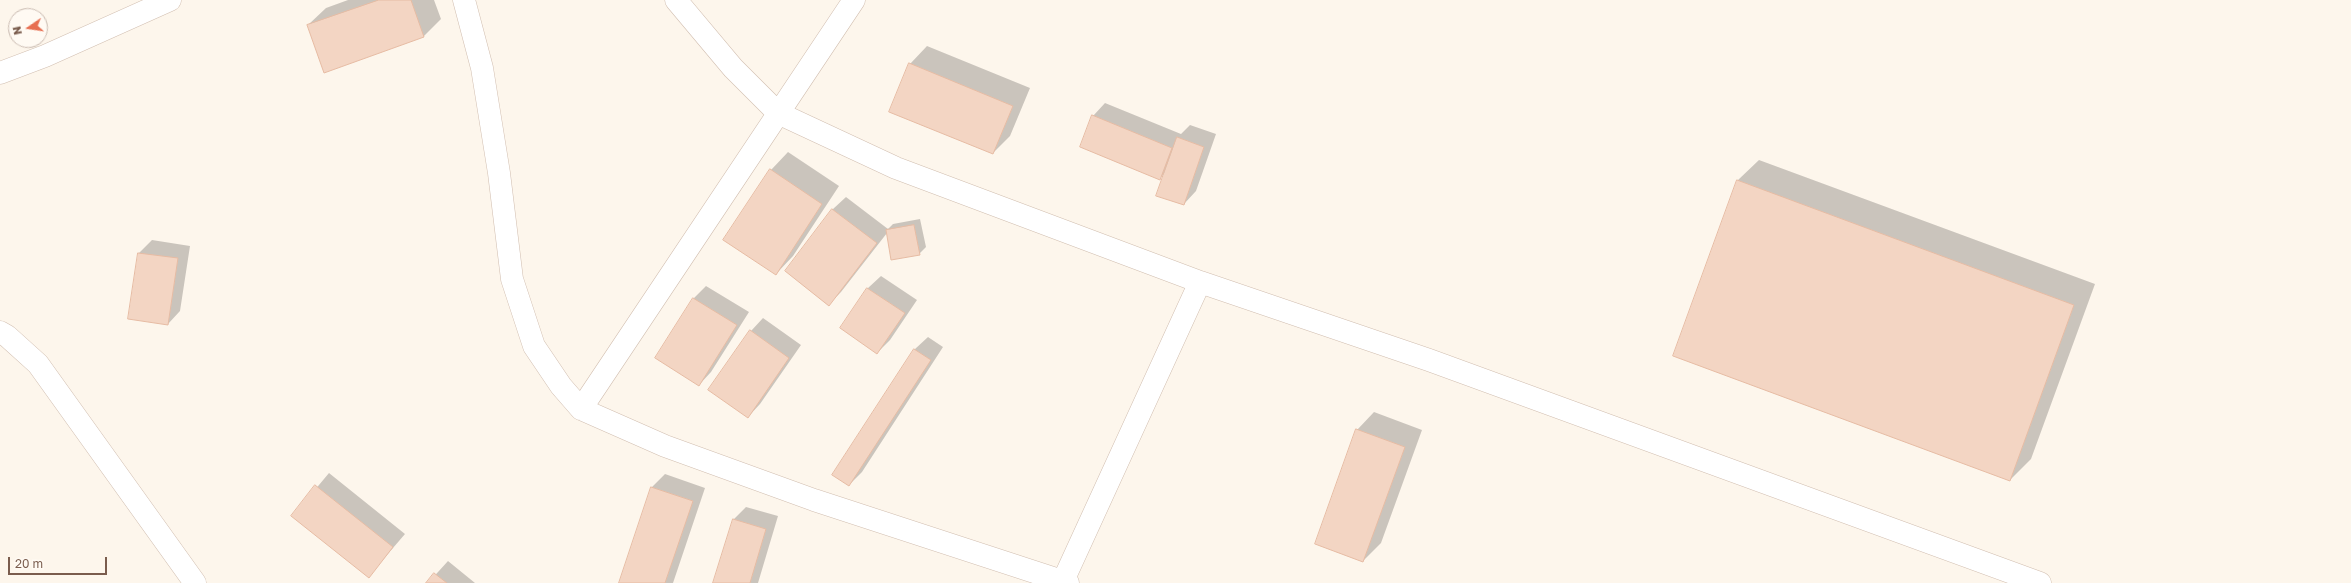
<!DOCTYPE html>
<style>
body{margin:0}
#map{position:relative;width:2351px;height:583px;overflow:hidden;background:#fdf6ec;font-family:"Golos Text",sans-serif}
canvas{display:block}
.north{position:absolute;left:8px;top:8px;width:40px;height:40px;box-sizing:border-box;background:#fffaf3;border:1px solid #cabbb1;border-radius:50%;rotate:257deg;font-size:11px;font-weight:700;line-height:16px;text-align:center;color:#7a5c4d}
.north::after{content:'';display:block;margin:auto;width:14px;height:18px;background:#e76f51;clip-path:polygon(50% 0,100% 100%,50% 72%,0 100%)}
.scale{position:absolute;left:8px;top:557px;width:99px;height:18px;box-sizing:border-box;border:2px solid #7a5c4d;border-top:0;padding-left:5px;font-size:12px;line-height:14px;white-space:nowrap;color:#7a5c4d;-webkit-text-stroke:3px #fffaf3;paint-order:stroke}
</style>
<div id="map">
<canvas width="2351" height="583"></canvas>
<div class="north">N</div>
<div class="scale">20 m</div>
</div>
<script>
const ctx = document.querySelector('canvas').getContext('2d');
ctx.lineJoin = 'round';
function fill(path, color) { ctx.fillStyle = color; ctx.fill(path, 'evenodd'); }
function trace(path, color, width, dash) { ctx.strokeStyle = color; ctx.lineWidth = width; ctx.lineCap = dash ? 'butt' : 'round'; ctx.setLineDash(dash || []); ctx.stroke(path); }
const shadow = new Path2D(`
 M348 0H434L441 19 423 37 308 25 326 8Z
 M927 46 1030 88 1010 136 993 153 910 64Z
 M1105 103 1181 134 1190 125 1216 134 1196 191 1184 204 1166 172 1159 179 1093 116Z
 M788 152 839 186 793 256 776 274 771 170Z
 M1759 160 2095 284 2031 459 2010 480 1674 355 1738 180Z
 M846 197 888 229 893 224 920 219 926 247 919 254 887 233 841 292 828 305 786 271 833 209Z
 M152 240 190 246 180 311 168 324 129 318 139 253Z
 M881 276 917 300 890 340 877 353 841 328 868 288Z
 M706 286 749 312 711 372 699 385 657 358 694 298Z
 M763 318 801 345 760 404 748 417 751 331Z
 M928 337 943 347 862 472 849 485 833 474 915 349Z
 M1374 412 1422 430 1381 543 1363 561 1357 430Z
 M329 473 405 534 369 576 293 516Z
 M665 474 705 488 673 583H620L652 487Z
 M746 507 778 516 758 583H714L734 519Z
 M448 561 475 583H428Z`);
const building = new Path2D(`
 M379 0H411L424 37 324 73 307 25Z
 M909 63 1013 106 993 154 889 112Z
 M1092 115 1172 148 1160 180 1080 147Z
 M1177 137 1204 147 1184 205 1156 196Z
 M770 169 822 204 776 275 723 240Z
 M1737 180 2074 305 2010 481 1673 356Z
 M832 209 877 243 829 306 785 271Z
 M914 225 920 255 891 260 886 230Z
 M138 253 178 258 168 325 128 319Z
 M867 288 905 313 877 354 840 328Z
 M693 298 737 325 699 386 655 358Z
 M750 330 789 358 748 418 708 390Z
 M914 349 931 360 849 486 832 475Z
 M1356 429 1405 447 1363 562 1315 544Z
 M315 485 393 547 369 578 291 516Z
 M651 487 693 501 665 583H619Z
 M733 519 766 529 750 583H713Z
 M434 573 447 583H426Z`);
const street = new Path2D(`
 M464 0 482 68 499 173 512 279 534 346 561 386 581 409 665 446 814 500 1068 583
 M676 0 733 68 778 113 896 168 1200 282 1429 360 2040 583
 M0 73 45 56 170 0
 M0 332 7 336 38 364 195 583
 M581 409 854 0
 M1063 581 1200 282`);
fill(shadow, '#0003');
fill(building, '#f3d5c3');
trace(building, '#e6bba3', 1);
trace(street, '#d1beb0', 23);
trace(street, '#fff', 22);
</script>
